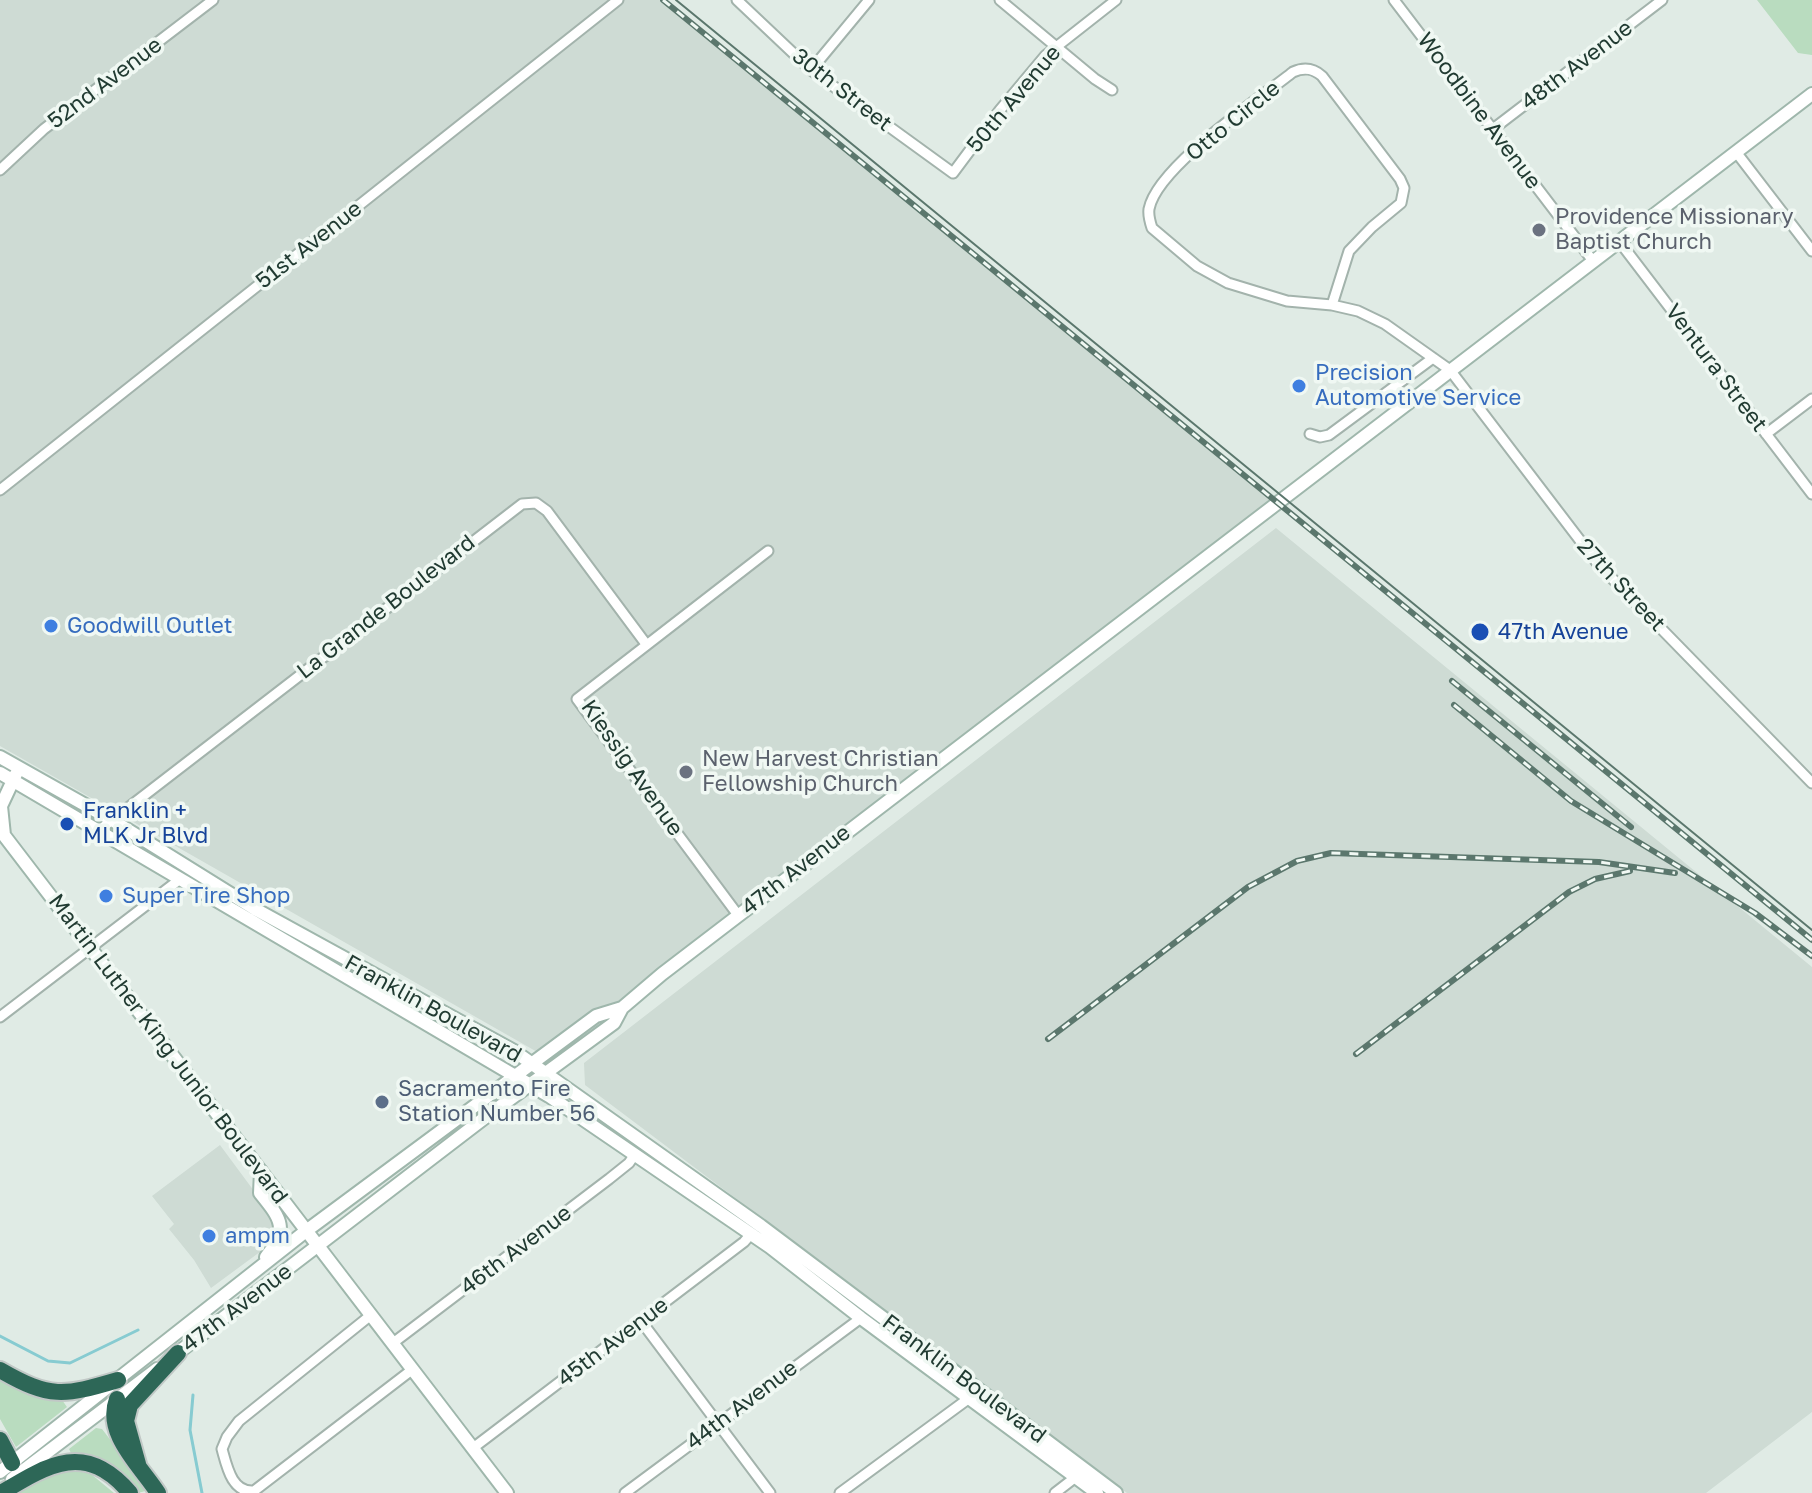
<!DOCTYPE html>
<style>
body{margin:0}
canvas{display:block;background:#e0ebe5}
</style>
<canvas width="1812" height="1493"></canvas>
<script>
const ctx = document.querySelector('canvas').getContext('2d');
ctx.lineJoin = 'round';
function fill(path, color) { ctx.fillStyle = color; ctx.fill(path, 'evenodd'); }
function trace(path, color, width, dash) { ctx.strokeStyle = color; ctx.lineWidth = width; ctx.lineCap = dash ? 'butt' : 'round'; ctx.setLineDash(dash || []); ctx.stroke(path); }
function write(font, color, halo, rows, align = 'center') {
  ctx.font = font + ' "Golos Text",sans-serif'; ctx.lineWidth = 7; ctx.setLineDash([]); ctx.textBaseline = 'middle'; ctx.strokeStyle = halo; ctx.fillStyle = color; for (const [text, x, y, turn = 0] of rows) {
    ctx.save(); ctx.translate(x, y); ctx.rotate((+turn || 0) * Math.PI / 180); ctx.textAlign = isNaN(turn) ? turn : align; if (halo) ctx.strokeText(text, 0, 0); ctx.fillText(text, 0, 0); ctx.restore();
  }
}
const built = new Path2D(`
 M0 0H659L1275 503 546 1057 0 746Z
 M1276 528 1812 967V1412L1706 1493H1127L585 1085 584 1063Z
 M220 1145 271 1214 275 1224V1235L268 1246 211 1288 194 1260 169 1229 174 1224 152 1196Z`);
const green = new Path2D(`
 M1757 0H1812V55L1798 53Z
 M0 1376 62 1400 67 1407 16 1447 0 1419Z
 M96 1428 102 1429 149 1490 138 1493C119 1467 104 1461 73 1457L69 1449Z
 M72 1470 91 1474 114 1493H15L51 1472Z`);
const stream = new Path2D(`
 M0 1336 48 1361 70 1363 138 1330
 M193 1395 190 1430 202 1493`);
const street = new Path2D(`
 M737 0 811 70 953 173 1000 110 1046 55 1116 0
 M1000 0 1095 79 1112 90
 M1394 0 1593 261
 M811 70 869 0
 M1493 129 1662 0
 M1736 152 1812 251
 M0 170 44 129 213 0
 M1619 241 1812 494
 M1332 305 1349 251 1372 227 1401 203 1404 188 1400 179 1322 76C1313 68 1304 67 1293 72 1259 99 1157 167 1149 209 1148 216 1150 222 1152 228L1197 266 1228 283 1287 301 1332 305 1358 311 1385 324 1450 370 1598 564 1812 783
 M1310 434 1320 437 1329 435 1433 358
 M1766 434 1812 399
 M0 490 618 0
 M98 831 522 504 536 503 547 511 646 644
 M738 915 577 699 768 551
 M0 1017 179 880
 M371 1315 239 1421 227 1437 222 1449C227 1467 232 1493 254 1491L413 1369
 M641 1321 770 1493
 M393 1343 609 1179 629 1163 635 1154
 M473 1448 744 1242 751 1234
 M625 1493 861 1318
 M840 1493 968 1399
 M1055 1493 1077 1476`);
const secondary = new Path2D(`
 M0 757 112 820 255 909 514 1051 761 1226 1116 1493
 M0 773 549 1096 770 1247 861 1318 1097 1493
 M0 830 507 1493
 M4 835 1 806 16 774
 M261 1171 260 1193C281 1219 289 1228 266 1257
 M171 1358 483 1119 614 1023 622 1008
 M0 1472 306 1231 596 1016 622 1008 662 974 1812 94
 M12 1479 157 1369`);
const highway = new Path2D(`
 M0 1370C50 1399 64 1396 118 1380
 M117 1399C104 1434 140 1465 158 1493
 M0 1440 12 1463
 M138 1464 126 1421 130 1405 178 1353
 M1 1493C49 1464 86 1441 130 1493`);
const tram = new Path2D(`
 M676 0 1812 930`);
const rail = new Path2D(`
 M663 0 1812 940
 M1452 681 1631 827
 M1454 705 1571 801 1755 913 1812 956
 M1048 1039 1248 887 1297 861 1331 853 1599 862 1675 873
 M1356 1054 1569 892 1595 879 1630 871`);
const markers = [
 [1539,230,8,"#6b7280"],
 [1299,386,8,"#3f7fe0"],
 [51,626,8,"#3f7fe0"],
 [1480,632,10,"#1a4fb4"],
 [686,772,8,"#6b7280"],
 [67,824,8,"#1a4fb4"],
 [106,896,8,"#3f7fe0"],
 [382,1102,8,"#5c6f8a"],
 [209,1236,8,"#3f7fe0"]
];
const streetNames = [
 ["48th Avenue",1577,65,-37],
 ["52nd Avenue",105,83,-37],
 ["30th Street",842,90,38],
 ["50th Avenue",1014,99,-50],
 ["Woodbine Avenue",1479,111,53],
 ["Otto Circle",1233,121,-39],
 ["51st Avenue",309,245,-38],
 ["Ventura Street",1716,368,53],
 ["27th Street",1621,585,47],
 ["La Grande Boulevard",386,607,-38],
 ["Kiessig Avenue",632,768,55],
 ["47th Avenue",796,870,-38],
 ["Franklin Boulevard",433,1009,29],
 ["Martin Luther King Junior Boulevard",168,1049,53],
 ["46th Avenue",516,1250,-37],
 ["47th Avenue",237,1308,-37],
 ["45th Avenue",613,1342,-37],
 ["Franklin Boulevard",964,1379,37],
 ["44th Avenue",742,1405,-37]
];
const worshipNames = [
 ["Providence Missionary",1555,217],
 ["Baptist Church",1555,242],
 ["New Harvest Christian",702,759],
 ["Fellowship Church",702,784]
];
const shopNames = [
 ["Precision",1315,373],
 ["Automotive Service",1315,398],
 ["Goodwill Outlet",67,626],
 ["Super Tire Shop",122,896],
 ["ampm",225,1236]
];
const transitNames = [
 ["47th Avenue",1498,632],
 ["Franklin +",83,811],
 ["MLK Jr Blvd",83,836]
];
const serviceNames = [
 ["Sacramento Fire",398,1089],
 ["Station Number 56",398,1114]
];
fill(built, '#cedbd4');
fill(green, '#b9dcbf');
trace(stream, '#87cbd1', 3);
trace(street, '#a3b3ac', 13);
trace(secondary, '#9fb7ac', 16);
trace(highway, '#c1c8c6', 20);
trace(street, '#fff', 9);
trace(secondary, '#fff', 12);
trace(highway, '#2d6757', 16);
trace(tram, '#5b776d', 2);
trace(rail, '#5b776d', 6);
trace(rail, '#f0f8f3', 3, [9]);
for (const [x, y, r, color] of markers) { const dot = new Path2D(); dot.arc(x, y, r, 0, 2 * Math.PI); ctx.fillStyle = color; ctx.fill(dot); trace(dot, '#f0f8f3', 3); }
write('22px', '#213b32', '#f0f8f3', streetNames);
write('22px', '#5b616d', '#f0f8f3', worshipNames, 'left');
write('22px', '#366cbe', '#f0f8f3', shopNames, 'left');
write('22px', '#164399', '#f0f8f3', transitNames, 'left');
write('22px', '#4e5e75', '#f0f8f3', serviceNames, 'left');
</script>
